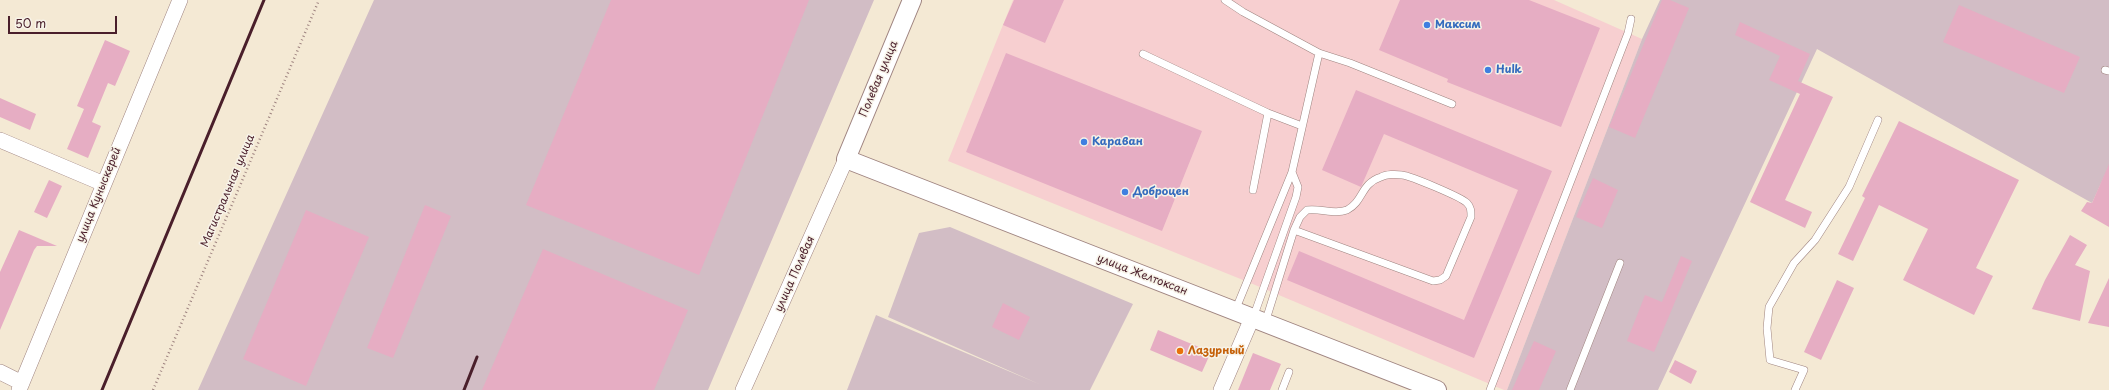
<!DOCTYPE html>
<meta charset="utf-8">
<style>
body{margin:0}
#map{position:relative;width:2109px;height:390px;overflow:hidden;background:#f4e9d4;font-family:"Playpen Sans",sans-serif}
canvas{display:block}
.scale{position:absolute;left:8px;top:16px;width:109px;height:18px;box-sizing:border-box;border:2px solid #4a1f2b;border-top:0;padding-left:5px;font-size:12px;line-height:14px;white-space:nowrap;color:#4a1f2b;-webkit-text-stroke:3px #f7f3e8;paint-order:stroke}
</style>
<div id="map">
<canvas width="2109" height="390"></canvas>
<div class="scale">50 m</div>
</div>
<script>
const ctx = document.querySelector('canvas').getContext('2d');
ctx.lineJoin = 'round';
function fill(path, color) { ctx.fillStyle = color; ctx.fill(path, 'evenodd'); }
function trace(path, color, width, dash) { ctx.strokeStyle = color; ctx.lineWidth = width; ctx.lineCap = dash ? 'butt' : 'round'; ctx.setLineDash(dash || []); ctx.stroke(path); }
function write(font, color, halo, rows, align = 'center') {
  ctx.font = font + ' "Playpen Sans",sans-serif'; ctx.lineWidth = 3; ctx.setLineDash([]); ctx.textBaseline = 'middle'; ctx.strokeStyle = halo; ctx.fillStyle = color; for (const [text, x, y, turn = 0] of rows) {
    ctx.save(); ctx.translate(x, y); ctx.rotate((+turn || 0) * Math.PI / 180); ctx.textAlign = isNaN(turn) ? turn : align; if (halo) ctx.strokeText(text, 0, 0); ctx.fillText(text, 0, 0); ctx.restore();
  }
}
const built = new Path2D(`
 M1013 0H1554L1642 39 1507 390H1504L1248 282 948 161Z`);
const industrial = new Path2D(`
 M374 0H874L708 390H198Z
 M1660 0H2109V166L2092 203 1817 49 1658 390H1507L1642 39Z
 M950 227 1133 304 1090 390H847L876 315 1039 384 888 317 919 233Z`);
const building = new Path2D(`
 M611 0H809L699 275 526 205Z
 M1014 0H1064L1045 43 1003 25Z
 M1400 0H1529L1600 28 1561 127 1447 82 1448 79 1379 50Z
 M1662 0H1670L1689 8 1635 138 1609 127Z
 M1959 5 2080 57 2064 93 1943 42Z
 M1740 22 1810 54 1798 81 1833 97 1785 200 1812 212 1805 228 1750 202 1800 94 1769 80 1780 56 1735 35Z
 M105 40 130 51 115 86 108 83 92 122 101 126 88 158 67 149 84 109 77 106Z
 M1006 53 1202 131 1162 231 966 152Z
 M1356 90 1552 171 1474 358 1287 280 1299 251 1464 320 1518 190 1384 134 1361 187 1322 170Z
 M0 98 36 114 30 130 0 117Z
 M1899 121 2019 180 1976 268 1993 276 1974 315 1903 280 1928 229 1879 205 1853 261 1838 254 1865 198 1862 196Z
 M2109 164V227L2081 211 2087 202 2092 203Z
 M1593 178 1618 190 1602 228 1576 217Z
 M49 180 62 186 47 218 34 212Z
 M425 205 451 216 393 358 367 348Z
 M306 210 369 237 306 386 243 359Z
 M19 230 57 246H37L34 250 0 330V272Z
 M2070 235 2087 245 2075 265 2090 271 2080 321 2032 309 2045 280Z
 M543 249 688 310 654 390H482Z
 M1681 256 1692 261 1654 352 1627 341 1645 295 1662 302Z
 M2109 278V327L2088 323Z
 M1837 280 1854 288 1821 360 1804 352Z
 M1003 303 1030 317 1019 340 992 327Z
 M1158 330 1211 352 1202 372 1150 350Z
 M1534 341 1556 351 1539 390H1512Z
 M1253 353 1281 364 1270 390H1238Z
 M1675 360 1697 371 1691 384 1669 372Z`);
const path = new Path2D(`
 M153 390 319 0`);
const service = new Path2D(`
 M1225 0 1243 12 1319 53 1350 63 1452 104
 M1143 54 1268 113 1302 126
 M2105 70 2109 71
 M1253 190 1268 113
 M1235 311 1292 172 1319 53
 M1253 318 1296 197 1298 187 1292 172
 M1265 323 1294 230 1433 281 1440 280 1446 276 1471 217C1471 211 1471 207 1467 203 1461 197 1411 176 1402 175 1396 174 1386 174 1381 177 1360 184 1364 201 1347 210 1334 215 1321 208 1307 210L1300 217 1294 230
 M1282 390 1289 372
 M1490 390 1628 33 1631 19
 M1570 390 1620 263
 M1795 390 1804 370 1770 360 1767 328 1769 307 1794 263 1815 240 1849 187 1878 120`);
const minor = new Path2D(`
 M0 140 104 184
 M0 372 22 383
 M19 390 180 0
 M743 390 846 159
 M1221 390 1252 318`);
const tertiary = new Path2D(`
 M912 0 846 159 1437 390`);
const rail = new Path2D(`
 M102 390 264 0
 M464 390 477 357`);
const markers = [
 [1427,25,4,"#3f7fe0"],
 [1488,70,4,"#3f7fe0"],
 [1084,142,4,"#3f7fe0"],
 [1125,192,4,"#3f7fe0"],
 [1180,351,4,"#e8710a"]
];
const shopNames = [
 ["Максим",1435,25],
 ["Hulk",1496,70],
 ["Караван",1092,142],
 ["Доброцен",1133,192]
];
const streetNames = [
 ["Полевая улица",879,79,-67],
 ["Магистральная улица",228,191,-67],
 ["улица Куныскерей",99,195,-68],
 ["улица Полевая",795,274,-66],
 ["улица Желтоксан",1142,275,21]
];
const foodNames = [
 ["Лазурный",1188,351]
];
fill(built, '#f7cfd0');
fill(industrial, '#d2bdc5');
fill(building, '#e6adc3');
trace(service, '#9f8480', 8);
trace(minor, '#9f8480', 16);
trace(tertiary, '#9f8480', 20);
trace(path, '#9f8480', 2.5, [1, 3]);
trace(service, '#fff', 7);
trace(minor, '#fff', 15);
trace(tertiary, '#fff', 18);
trace(rail, '#4a1f2b', 3);
for (const [x, y, r, color] of markers) { const dot = new Path2D(); dot.arc(x, y, r, 0, 2 * Math.PI); ctx.fillStyle = color; ctx.fill(dot); trace(dot, '#f7f3e8', 1.5); }
write('bold 11px', '#366cbe', '#f7f3e8', shopNames, 'left');
write('11px', '#4a1f2b', '#f7f3e8', streetNames);
write('bold 11px', '#c56008', '#f7f3e8', foodNames, 'left');
</script>
